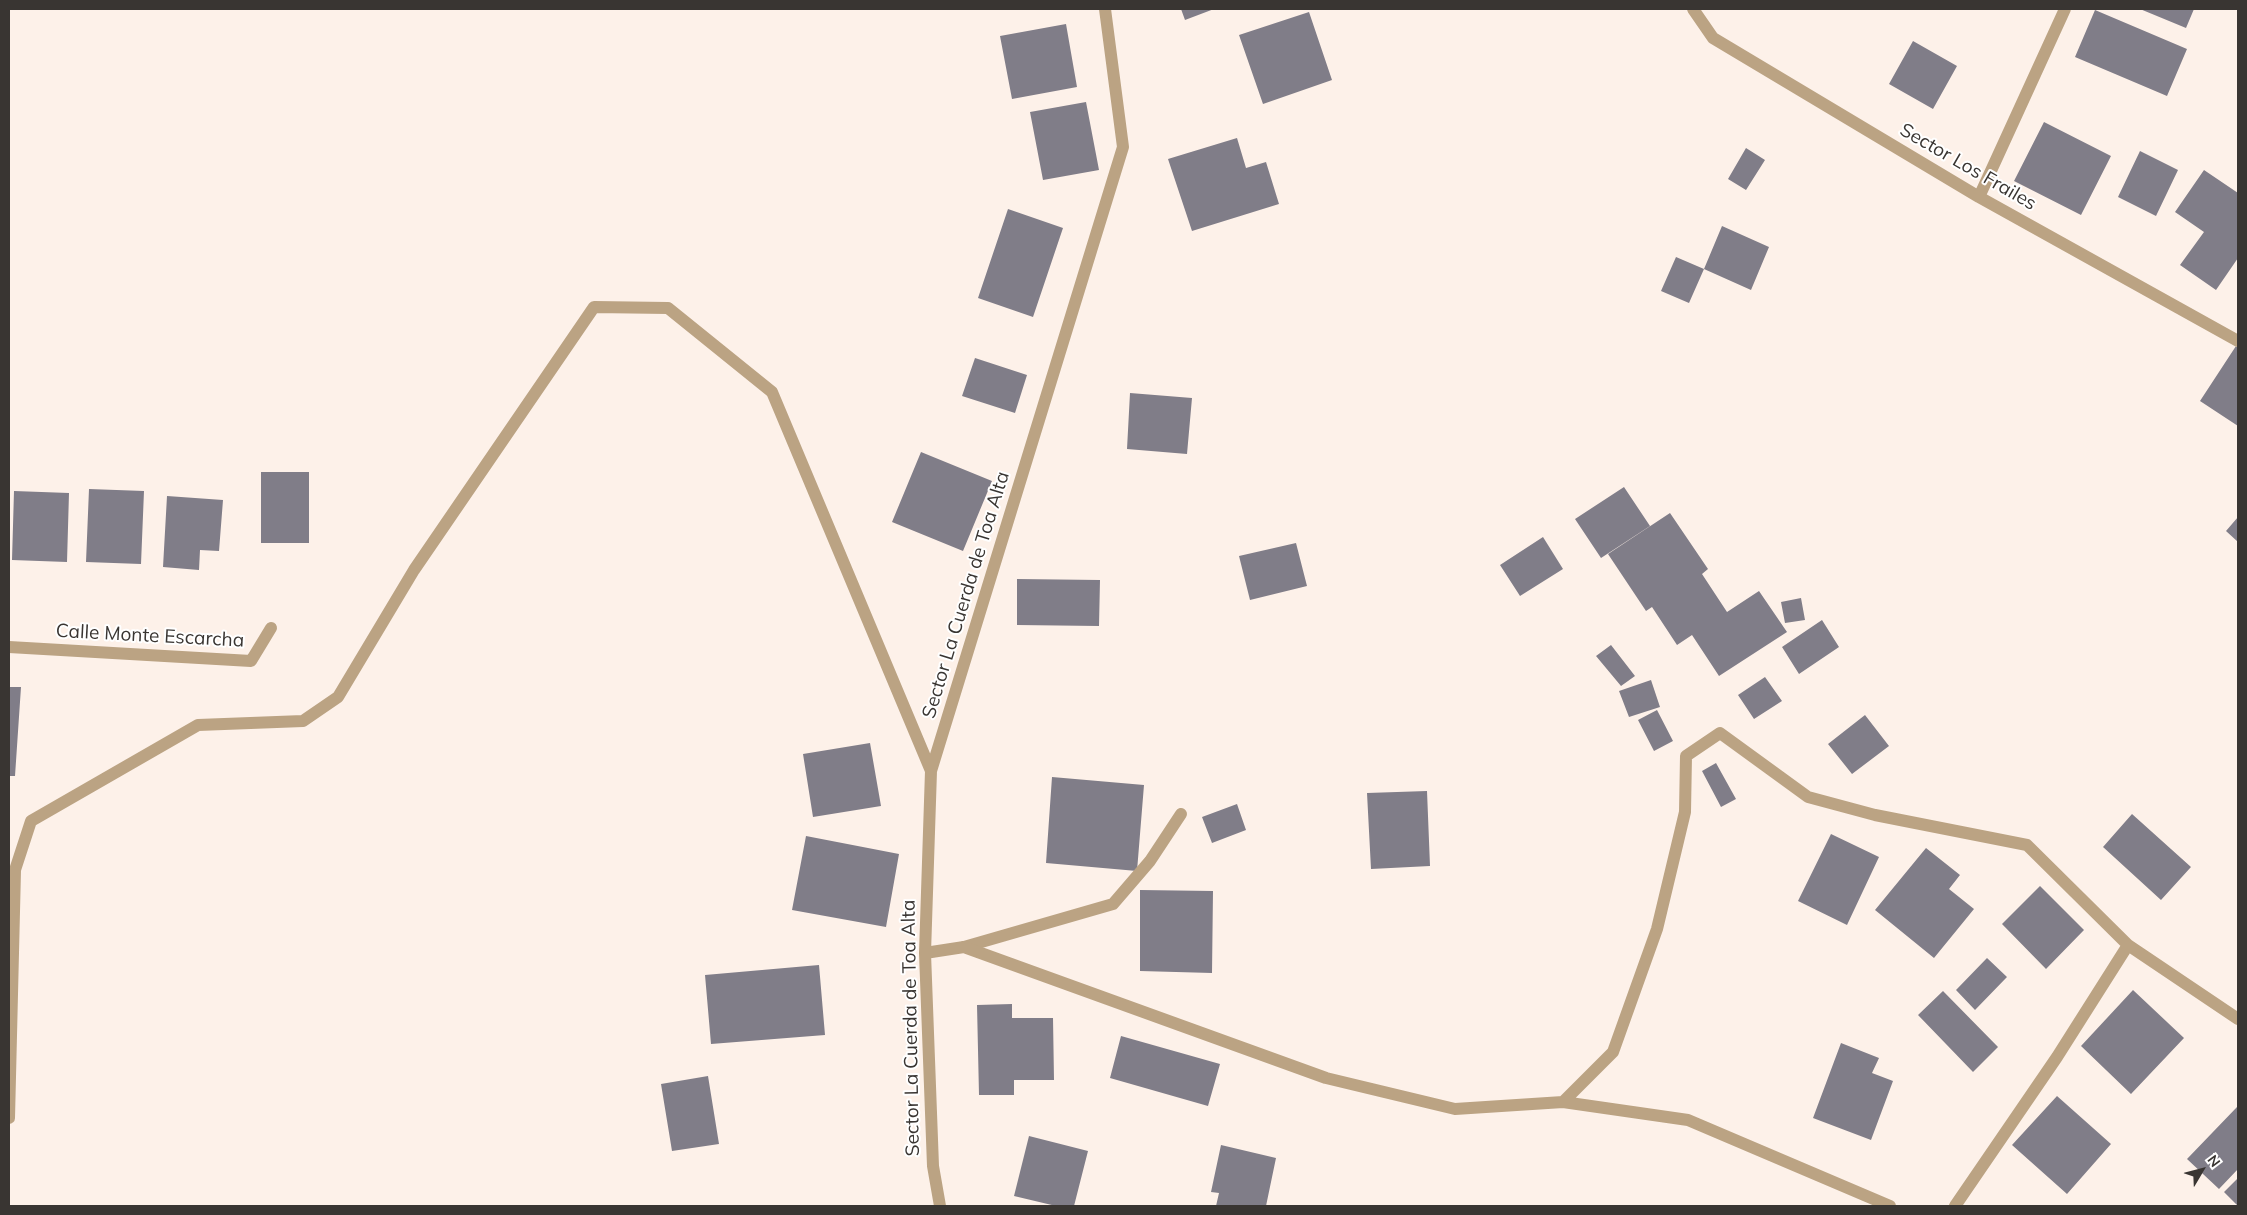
<!DOCTYPE html>
<style>
body{margin:0}
#map{position:relative;width:2247px;height:1215px;overflow:hidden;background:#fdf1e9;font-family:Mulish,sans-serif}
canvas{display:block}
.frame{position:absolute;inset:0;border:10px solid #393532;pointer-events:none}
.north{position:absolute;left:2177px;top:1145px;width:50px;height:50px;-webkit-text-stroke:4px #fff;paint-order:stroke;rotate:53deg;font-size:14px;font-weight:700;line-height:20px;text-align:center;color:#393532}
.north::after{content:'';display:block;margin:auto;width:18px;height:22px;background:#393532;clip-path:polygon(50% 0,100% 100%,50% 72%,0 100%)}
</style>
<div id="map">
<canvas width="2247" height="1215"></canvas>
<div class="frame"></div>
<div class="north">N</div>
</div>
<script>
const ctx = document.querySelector('canvas').getContext('2d');
ctx.lineJoin = 'round';
function fill(path, color) { ctx.fillStyle = color; ctx.fill(path, 'evenodd'); }
function trace(path, color, width, dash) { ctx.strokeStyle = color; ctx.lineWidth = width; ctx.lineCap = dash ? 'butt' : 'round'; ctx.setLineDash(dash || []); ctx.stroke(path); }
function write(font, color, halo, rows, align = 'center') {
  ctx.font = font + ' Mulish,sans-serif'; ctx.lineWidth = 4; ctx.setLineDash([]); ctx.textBaseline = 'middle'; ctx.strokeStyle = halo; ctx.fillStyle = color; for (const [text, x, y, turn = 0] of rows) {
    ctx.save(); ctx.translate(x, y); ctx.rotate((+turn || 0) * Math.PI / 180); ctx.textAlign = isNaN(turn) ? turn : align; if (halo) ctx.strokeText(text, 0, 0); ctx.fillText(text, 0, 0); ctx.restore();
  }
}
const building = new Path2D(`
 M1181 9H1214L1185 20Z
 M2140 9H2194L2186 28Z
 M2095 10 2187 49 2167 96 2075 57Z
 M1309 12 1332 80 1263 104 1239 35Z
 M1066 24 1077 87 1012 99 1000 36Z
 M1913 41 1957 66 1933 109 1889 84Z
 M1086 102 1099 170 1043 180 1030 112Z
 M2044 122 2111 156 2081 215 2014 181Z
 M1237 138 1246 168 1266 162 1279 204 1192 231 1168 159Z
 M1746 148 1765 160 1746 190 1728 179Z
 M2140 151 2178 170 2156 216 2118 197Z
 M2204 170 2238 193V258L2216 290 2180 265 2204 232 2175 212Z
 M1008 209 1063 228 1033 317 978 298Z
 M1722 226 1769 247 1751 290 1704 269Z
 M1676 257 1704 269 1689 303 1661 291Z
 M2236 346 2238 348V426L2200 401Z
 M975 358 1027 375 1015 413 962 396Z
 M1130 393 1192 398 1187 454 1127 449Z
 M921 452 992 481 963 551 892 522Z
 M261 472H309V543H261Z
 M1624 487 1650 526 1601 558 1575 519Z
 M89 489 144 491 141 564 86 562Z
 M14 491 69 493 67 562 12 560Z
 M167 496 223 500 219 551 200 550 199 570 163 567Z
 M1670 513 1708 569 1702 574 1727 612 1759 591 1787 632 1719 676 1692 635 1677 645 1652 607 1646 611 1608 554Z
 M2238 517V542L2226 531Z
 M1543 537 1563 569 1520 596 1500 565Z
 M1296 543 1307 586 1250 600 1239 556Z
 M1017 579 1100 580 1099 626 1017 625Z
 M1801 598 1805 620 1785 623 1781 602Z
 M1822 620 1839 647 1799 674 1782 647Z
 M1611 645 1635 676 1621 686 1596 656Z
 M1765 677 1782 701 1754 719 1738 695Z
 M1651 680 1660 707 1629 717 1619 691Z
 M9 687H21L15 776H9Z
 M1657 710 1673 741 1654 751 1638 720Z
 M1865 715 1889 746 1852 774 1828 744Z
 M870 743 881 806 813 817 803 754Z
 M1716 763 1736 799 1721 807 1702 771Z
 M1052 777 1144 785 1137 871 1046 863Z
 M1427 791 1430 866 1371 869 1367 793Z
 M1237 804 1246 830 1212 843 1202 817Z
 M2132 814 2191 867 2161 900 2103 847Z
 M1831 834 1879 857 1847 925 1798 901Z
 M806 836 899 854 886 927 792 910Z
 M1926 848 1960 875 1949 889 1974 909 1934 958 1875 910Z
 M2040 886 2084 930 2046 969 2002 924Z
 M1140 890 1213 891 1212 973 1140 971Z
 M1987 958 2007 977 1975 1010 1956 990Z
 M819 965 825 1035 711 1044 705 975Z
 M2133 990 2184 1038 2131 1094 2081 1046Z
 M1943 991 1998 1047 1973 1072 1918 1015Z
 M1012 1004V1018H1053L1054 1080H1014V1095H979L977 1005Z
 M1121 1036 1220 1064 1208 1106 1110 1078Z
 M1841 1043 1879 1058 1872 1073 1893 1081 1871 1140 1813 1118Z
 M708 1076 719 1144 672 1151 661 1084Z
 M2057 1096 2111 1144 2067 1194 2012 1145Z
 M2237 1107 2238 1169 2219 1189 2187 1159Z
 M1029 1136 1088 1151 1074 1206H1056L1014 1196Z
 M1221 1145 1276 1158 1266 1206H1216L1219 1193 1211 1192Z
 M2238 1178V1206L2224 1192Z`);
const lane = new Path2D(`
 M964 947 1113 904 1150 861 1181 814`);
const street = new Path2D(`
 M1693 9 1713 38 1979 197 2238 341
 M1979 197 2065 9
 M9 647 251 661 271 628
 M925 953 964 947 1326 1078 1455 1109 1563 1102 1688 1120 1890 1206
 M1563 1102 1613 1052 1657 929 1685 812 1686 756 1720 733 1808 797 1875 815 2027 845 2128 945 2238 1019
 M9 1118 15 870 31 821 198 725 303 721 338 697 414 570 594 307 668 308 772 392 931 771
 M940 1206 933 1166 925 953 931 771 1123 147 1105 9
 M1955 1206 2057 1057 2128 945`);
const streetNames = [
 ["Sector Los Frailes",1968,167,30],
 ["Sector La Cuerda de Toa Alta",966,595,-73],
 ["Calle Monte Escarcha",150,636,3],
 ["Sector La Cuerda de Toa Alta",911,1028,-91]
];
fill(building, '#807d88');
trace(lane, '#bba383', 12);
trace(street, '#bba383', 12);
write('19px', '#393532', '#fff', streetNames);
</script>
